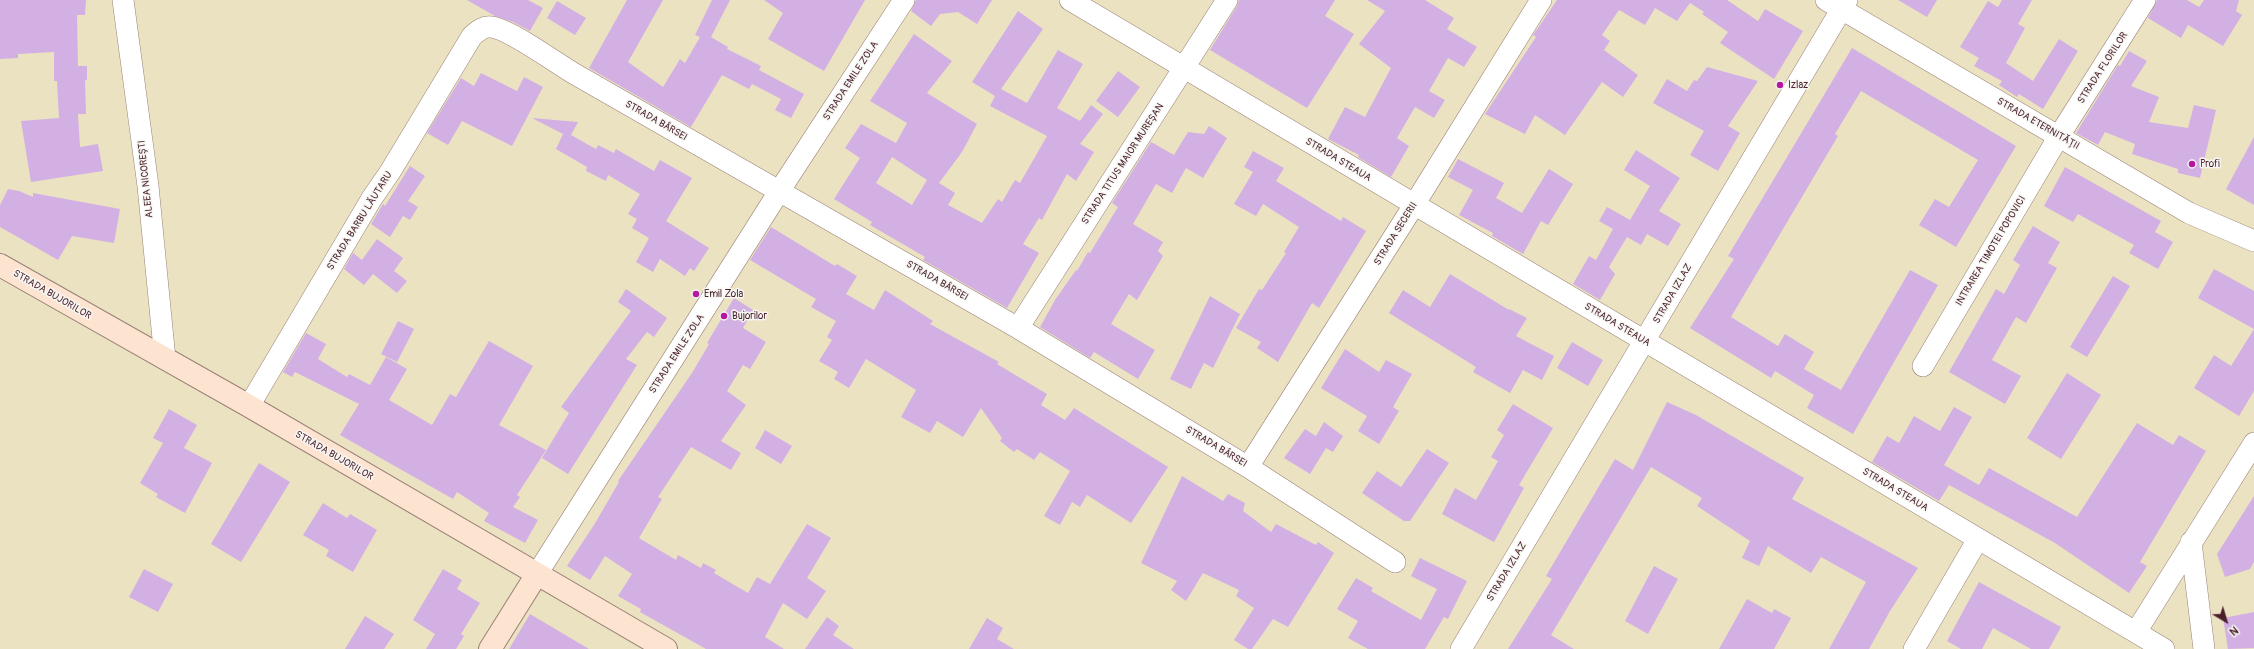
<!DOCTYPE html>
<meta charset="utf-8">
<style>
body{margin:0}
#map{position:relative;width:2254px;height:649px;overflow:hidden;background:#ebe2c2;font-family:Pangolin,sans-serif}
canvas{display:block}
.north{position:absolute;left:2206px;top:601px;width:40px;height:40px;-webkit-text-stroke:3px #f6f6f2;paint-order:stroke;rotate:142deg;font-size:11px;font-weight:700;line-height:16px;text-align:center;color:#4a1f2b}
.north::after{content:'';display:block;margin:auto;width:14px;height:18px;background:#4a1f2b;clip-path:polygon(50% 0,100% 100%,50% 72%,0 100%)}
</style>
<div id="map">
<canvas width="2254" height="649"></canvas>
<div class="north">N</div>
</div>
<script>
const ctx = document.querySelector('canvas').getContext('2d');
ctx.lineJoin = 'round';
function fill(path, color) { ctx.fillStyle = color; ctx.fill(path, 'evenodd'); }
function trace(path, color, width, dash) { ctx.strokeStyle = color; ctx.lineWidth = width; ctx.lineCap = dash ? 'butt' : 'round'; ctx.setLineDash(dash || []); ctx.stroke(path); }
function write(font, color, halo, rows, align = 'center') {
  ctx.font = font + ' Pangolin,sans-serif'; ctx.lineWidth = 3; ctx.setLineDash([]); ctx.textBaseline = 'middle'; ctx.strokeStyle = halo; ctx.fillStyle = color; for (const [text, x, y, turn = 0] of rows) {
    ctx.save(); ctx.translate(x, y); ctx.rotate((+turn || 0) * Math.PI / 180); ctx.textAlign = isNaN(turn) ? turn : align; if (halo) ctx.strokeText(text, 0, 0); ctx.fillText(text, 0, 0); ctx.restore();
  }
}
const building = new Path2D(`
 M0 0H86L85 15H77L78 66H87V80H85L86 114H78L80 147 98 144 103 171 31 182 21 121 59 118 57 81H54V52L18 54V58L0 59Z
 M467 0H528L543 8 530 31 513 22 495 16Z
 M627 0H663L628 62 663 87 680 59 685 63 700 37 695 35 712 0H730L711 37 728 47 727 49 761 66 759 70 804 94 791 118 775 110 781 99 752 84 749 89 722 75 691 127 589 68Z
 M764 0H865L824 71 768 39 783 13Z
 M916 0H992L977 24 958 12 940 14 931 26 911 11Z
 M1239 0H1335L1325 16 1354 34 1307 108 1210 50 1237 6Z
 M1367 0H1425L1454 18 1447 29 1477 47 1464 67 1448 58 1429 91 1445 100 1434 118 1415 107 1397 138 1409 146 1391 177 1358 157 1359 155 1328 139 1345 107 1365 117 1391 68 1359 44 1385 11Z
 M1557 0H1727L1758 21 1765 9 1803 31 1774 79 1720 43 1728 32 1702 14 1704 12 1690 3 1677 21 1655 8 1645 25 1619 10 1602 35 1610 41 1604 50 1638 75 1623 97 1602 82 1565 135 1535 115 1525 134 1485 114 1536 37 1533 35 1538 28Z
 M1898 0H1937L1927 17Z
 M2002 0H2032L2018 24 2025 28 2006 63 2033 81 2059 39 2078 51 2043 109 2019 94 2017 97 1999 85 2002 81 1974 66 1979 58 1960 47 1988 1 1998 7Z
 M2157 0H2187L2199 7 2204 0H2239L2236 11 2242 15 2223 46 2188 25 2181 38 2148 18Z
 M557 1 586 18 575 35 547 18Z
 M1018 11 1043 29 1001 89 1027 103 1058 50 1083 64 1057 108 1080 121 1091 105 1103 114 1080 144 1094 152 1076 181 1067 174 1042 220 1039 218 1023 244 1039 253 1007 308 923 260 925 257 870 225 872 222 834 199 860 158 845 148 861 124 896 143 907 123 870 101 914 34 952 61 927 93 977 124 962 152 939 183 955 193 948 205 982 223 998 199 1002 202 1015 180 1020 183 1047 136 990 106 995 96 972 82ZM892 157 927 180 912 205 876 183Z
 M1852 48 2016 146 1956 247 1919 225 1935 199 1949 207 1978 160 1861 91 1835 134 1838 136 1731 317 1778 346 1785 334 1814 352 1804 369 1841 390 1910 270 1938 285 1853 434 1807 408 1814 395 1775 371 1771 378 1690 328 1734 259 1728 256Z
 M2129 51 2147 61 2131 86 2159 97 2149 122 2188 128 2194 105 2216 110 2200 178 2178 173V169L2132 154 2135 144 2105 132 2098 145 2076 133 2118 65 2120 66Z
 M1707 67 1758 81 1728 126 1740 133 1718 171 1690 155 1704 131 1653 103 1667 79 1687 91 1694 80 1697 81Z
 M1118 71 1140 87 1118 117 1096 101Z
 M481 73 517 91 524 77 543 87 512 146 462 121 448 145 427 133 461 78 474 86Z
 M532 118 578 122 571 135 596 149 598 145 614 153 616 149 654 171 660 160 692 178 666 221 709 248 694 271 690 268 685 276 660 259 653 272 636 262 649 238 632 228 637 219 628 214 640 194 608 175 606 181 586 171 587 167 556 149 563 134Z
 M1209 126 1227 138 1203 178 1186 168 1172 193 1156 184 1133 224 1163 242 1158 251 1163 256 1137 300 1129 294 1111 324 1155 350 1138 379 1094 352 1090 358 1040 327 1055 300 1076 270 1077 271 1088 252 1090 253 1118 207 1112 203 1151 142 1174 155 1188 132 1204 134Z
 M2254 137V205L2226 189Z
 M1636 150 1680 178 1659 211 1681 224 1668 246 1647 234 1641 245 1627 237 1609 267 1615 274 1600 300 1573 284 1589 256 1596 260 1613 229 1599 221 1607 207 1630 220 1650 186 1624 170Z
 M1253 151 1284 168 1276 181 1341 221 1343 217 1366 231 1319 308 1312 303 1278 362 1257 348 1261 342 1236 328 1259 289 1262 290 1286 253 1284 252 1299 227 1263 204 1256 216 1234 204 1253 172 1244 167Z
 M1458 159 1504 183 1496 198 1522 213 1549 169 1573 184 1548 225 1541 221 1523 254 1492 236 1493 233 1459 215 1473 190 1448 177Z
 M410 166 425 176 408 201 418 207 410 220 403 216 390 237 371 224 383 204 385 206Z
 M2065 167 2161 221 2155 232 2173 242 2158 269 2129 253 2134 245 2078 214 2073 222 2044 206Z
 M8 189 19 191 33 197V193L120 209 114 243 72 236 58 260 0 227V205Z
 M2033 226 2060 242 2048 263 2057 268 2026 323 2016 317 1992 360 2021 376 2005 404 1949 372 1996 289 2004 294 2020 265 2013 260Z
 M771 227 835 266 837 264 857 276 846 294 874 310 885 290 933 321 930 324 999 362 997 364 1047 394 1041 405 1065 420 1074 408 1168 467 1131 523 1087 495 1080 507 1072 502 1060 525 1044 516 1070 471 1040 452 1034 460 1017 449 1014 452 1000 441 1002 438 981 408 963 437 937 421 930 433 901 417 916 390 866 359 849 388 834 379 838 372 819 361 832 340 827 337 836 321 811 307 816 299 750 260Z
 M377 239 403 258 394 271 407 281 397 293 373 274 364 285 344 269 353 253 362 260Z
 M2214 269 2254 291V391L2239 416 2194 388 2214 355 2231 366 2254 329 2198 298Z
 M1450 274 1509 310V309L1527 318 1516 336 1554 356 1542 380 1523 370 1510 393 1473 372 1476 367 1389 313 1403 290 1430 307Z
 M2113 276 2130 286 2087 357 2070 347Z
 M626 289 667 318 654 337 647 332 626 359 637 365 568 474 542 458 569 413 561 407 631 311 618 302Z
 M1210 296 1240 314 1213 368 1204 363 1191 389 1170 379Z
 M734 298 753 310 743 328 766 342 750 369 743 365 727 391 746 405 721 441 741 453 731 470 691 447 658 497 662 499 639 538 676 560 678 555 701 568 703 563 716 570 714 573 748 593 757 577 770 584 807 524 831 538 807 578 826 591 807 619 783 603 765 637 784 649H706L640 612 641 609 618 596 632 574 605 556 590 580 567 566 594 525 619 482 618 481 692 373 709 344 707 343Z
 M398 321 414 329 397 362 381 354Z
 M306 333 326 344 318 359 347 377 349 374 370 385 386 357 407 369 389 400 432 425 450 394 456 397 489 341 533 366 499 425 546 450 517 495 520 497 513 507 538 520 525 543 484 521 489 513 457 492 453 499 340 435 359 404 295 372 292 377 283 372Z
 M1572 342 1603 360 1588 386 1557 368Z
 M1345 349 1379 372 1386 360 1412 374 1393 407 1399 411 1379 444 1358 431 1367 416 1321 388Z
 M2067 373 2101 395 2061 459 2027 438Z
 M1667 402 1696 415 1804 478 1792 499 1918 568 1890 611 1869 649H1829L1866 582 1821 557 1811 573 1768 546 1759 566 1742 558 1750 541 1697 506 1702 498 1651 467 1551 635 1574 649H1508L1552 579 1546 576 1615 459 1633 470Z
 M1513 404 1553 428 1519 485 1524 488 1494 542 1442 514 1455 488 1476 500 1498 461 1491 457 1504 435 1497 430Z
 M1954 407 1972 417 1944 465 1979 485 1989 468 2077 517 2137 423 2173 445 2179 435 2206 451 2140 562 2147 566 2129 593 2055 543 1949 485 1939 501 1872 462 1887 436 1899 443 1914 416 1940 431Z
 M169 409 197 425 184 448 212 463 185 513 156 497 158 494 140 483 163 443 153 438Z
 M1324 422 1343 436 1333 452 1326 448 1310 474 1284 458 1305 429 1316 436Z
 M765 430 792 446 781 464 755 448Z
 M1427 449 1449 463 1410 521H1404L1362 493 1377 471 1401 487Z
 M259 463 290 482 241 562 211 544Z
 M1182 476 1223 501 1228 494 1245 503 1243 511 1271 532 1276 524 1316 545 1318 542 1334 553 1288 627 1273 619 1252 649H1248L1234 640 1254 608 1236 596 1239 590 1203 573 1186 601 1171 590 1177 581 1141 563Z
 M2254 496V562L2250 569 2225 577 2217 554Z
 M323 503 347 518 350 514 377 530 353 572 326 556 329 550 303 535Z
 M1420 558 1467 581 1448 619 1444 617 1425 649H1368L1348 638 1358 621 1337 609 1356 578 1373 588 1371 591 1421 620 1437 589 1411 576Z
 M1654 566 1678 579 1648 634 1625 621Z
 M144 569 173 584 158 612 129 597Z
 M443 569 462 580 457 589 480 603 461 634 464 636 456 649H426L435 634 413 620Z
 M1979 582 2061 627 2049 649H2031L1993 628 1982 649H1961L1947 641Z
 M1747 599 1772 613 1774 609 1791 618 1774 649H1719Z
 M2254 612V648L2228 649 2223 618Z
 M530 614 589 649H509Z
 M365 616 394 634 384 649H345Z
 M827 617 839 626 833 635 854 649H805Z
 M987 618 1003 628 997 639 1014 649H969Z`);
const minor = new Path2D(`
 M123 0 148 186 165 359
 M1070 0 2164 649
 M1826 0 2189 213 2254 241
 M1018 328 1227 0
 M1923 366 2059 136 2145 0
 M249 406 372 198 390 172 472 36C478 31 483 26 491 27 508 28 556 63 573 73L1018 328 1248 467 1395 562
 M1248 467 1414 205 1541 0
 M2191 542 2204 649
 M537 574 780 190 904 0
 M2136 632 2254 443
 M1461 649 1847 0
 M1914 649 1978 539`);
const secondary = new Path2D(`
 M0 265 249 406 666 649
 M490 649 537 574`);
const markers = [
 [1780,85,4,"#b5179e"],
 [2192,164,4,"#b5179e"],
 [696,294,4,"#b5179e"],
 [724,316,4,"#b5179e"]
];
const streetNames = [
 ["STRADA FLORILOR",2103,68,-57],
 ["STRADA EMILE ZOLA",851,81,-57],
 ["STRADA BÂRSEI",656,121,30],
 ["STRADA ETERNITĂȚII",2038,124,30],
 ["STRADA STEAUA",1338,160,31],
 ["STRADA TITUS MAIOR MUREȘAN",1123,164,-57],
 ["ALEEA NICOREȘTI",146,179,-96],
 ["STRADA BARBU LĂUTARU",360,221,-58],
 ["STRADA SECERII",1396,234,-58],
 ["INTRAREA TIMOTEI POPOVICI",1991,251,-59],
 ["STRADA BÂRSEI",937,281,30],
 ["STRADA IZLAZ",1673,294,-60],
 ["STRADA BUJORILOR",52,295,30],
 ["STRADA STEAUA",1617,325,31],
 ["STRADA EMILE ZOLA",677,354,-57],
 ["STRADA BÂRSEI",1216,447,31],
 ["STRADA BUJORILOR",334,456,30],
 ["STRADA STEAUA",1895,490,31],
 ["STRADA IZLAZ",1507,572,-59]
];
const poiNames = [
 ["Izlaz",1788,85],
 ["Profi",2200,164],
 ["Emil Zola",704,294],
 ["Bujorilor",732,316]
];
fill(building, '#d3b0e4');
trace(minor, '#9a8076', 22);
trace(secondary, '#9a8076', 24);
trace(minor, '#fff', 21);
trace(secondary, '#fde4d0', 22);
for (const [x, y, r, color] of markers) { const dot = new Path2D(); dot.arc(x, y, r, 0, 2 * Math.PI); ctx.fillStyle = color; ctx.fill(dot); trace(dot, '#f6f6f2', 1.5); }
write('10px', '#4a1f2b', '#f6f6f2', streetNames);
write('10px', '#4a1f2b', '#f6f6f2', poiNames, 'left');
</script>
